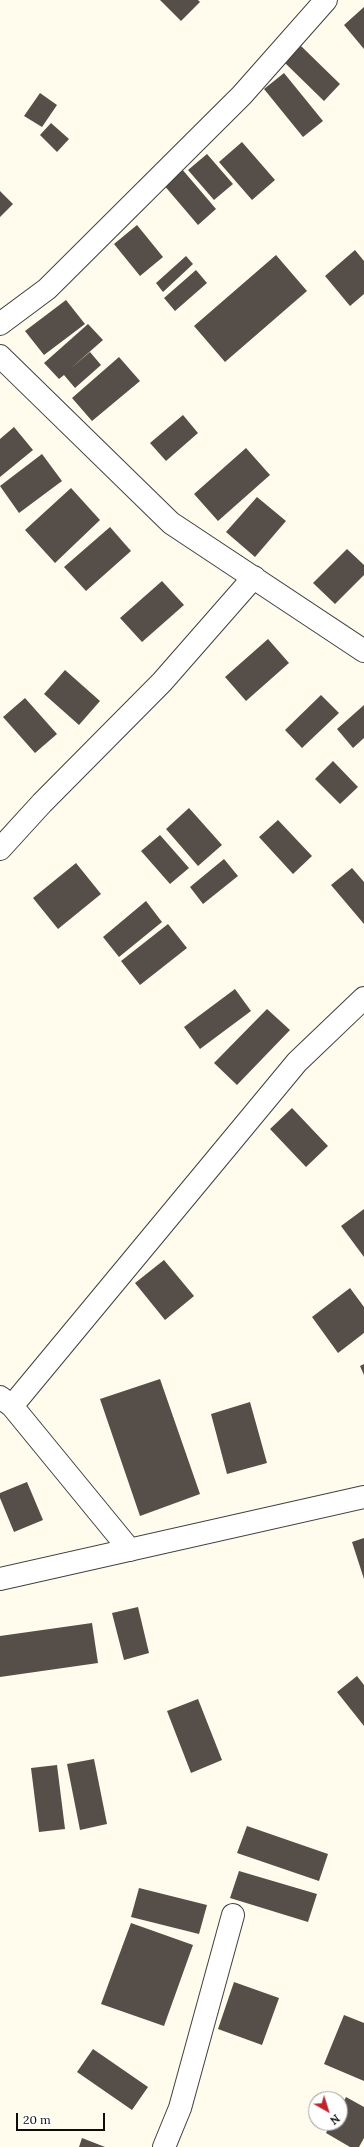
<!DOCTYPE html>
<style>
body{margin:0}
#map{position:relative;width:364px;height:2147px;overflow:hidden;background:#fffbed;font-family:Lora,serif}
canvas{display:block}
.north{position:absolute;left:308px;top:2091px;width:40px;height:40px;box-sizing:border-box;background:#fff;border:1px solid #9e9e9e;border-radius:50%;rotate:141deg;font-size:11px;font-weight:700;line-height:16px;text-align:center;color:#0d0d0d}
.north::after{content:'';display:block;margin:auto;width:14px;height:18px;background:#bd252c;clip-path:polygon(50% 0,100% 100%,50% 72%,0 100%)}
.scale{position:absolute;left:16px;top:2113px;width:89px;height:18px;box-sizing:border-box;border:2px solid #0d0d0d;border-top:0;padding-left:5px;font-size:12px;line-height:14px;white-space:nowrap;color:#0d0d0d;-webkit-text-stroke:3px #fff;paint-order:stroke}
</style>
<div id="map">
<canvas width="364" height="2147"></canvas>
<div class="north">N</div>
<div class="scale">20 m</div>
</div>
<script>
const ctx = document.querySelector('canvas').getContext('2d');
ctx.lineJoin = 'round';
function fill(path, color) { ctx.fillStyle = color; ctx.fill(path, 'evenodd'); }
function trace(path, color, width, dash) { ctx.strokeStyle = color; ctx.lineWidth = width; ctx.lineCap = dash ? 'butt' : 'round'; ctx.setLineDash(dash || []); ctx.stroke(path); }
const building = new Path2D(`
 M160 0H198L200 2 181 21Z
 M364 7V49L344 25Z
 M301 46 340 84 324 101 285 63Z
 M284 73 323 121 303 137 264 89Z
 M40 93 57 105 42 127 24 116Z
 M51 123 69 139 57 152 40 135Z
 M242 142 275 180 252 200 219 162Z
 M207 154 233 184 214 200 188 170Z
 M181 168 216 209 198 225 163 184Z
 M0 191 13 204 0 217Z
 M137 225 163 257 140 276 114 244Z
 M355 250 364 261V294L350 306 325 276Z
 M276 255 307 291 225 362 194 326Z
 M186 256 193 264 163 292 156 283Z
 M196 270 207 283 175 311 164 298Z
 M66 300 85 324 44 355 25 331Z
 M88 324 103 340 70 369 90 352 101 365 75 388 64 375 59 379 44 363Z
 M119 357 140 381 92 421 72 398Z
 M183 415 198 433 166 461 150 443Z
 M14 427 33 450 0 477V439Z
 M246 448 270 475 218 521 194 494Z
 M42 454 62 481 19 513 0 486Z
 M71 488 100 520 55 563 25 530Z
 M257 497 286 521 255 557 226 532Z
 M110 527 131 551 86 591 64 567Z
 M347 549 364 565V575L335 604 313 583Z
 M162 581 184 605 142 642 120 618Z
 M268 639 289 663 246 701 225 677Z
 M65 670 100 701 79 725 44 694Z
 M321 695 339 713 302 748 285 730Z
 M25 698 57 734 35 753 3 717Z
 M364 705V738L353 748 337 729Z
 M333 761 358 787 340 804 315 779Z
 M189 808 222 845 198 866 166 829Z
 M278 820 312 856 293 874 259 837Z
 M160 835 189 868 170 884 141 851Z
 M224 859 238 876 203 904 190 887Z
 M76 863 101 894 58 929 33 898Z
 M352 868 364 882V924L331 885Z
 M146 901 162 922 119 957 103 937Z
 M168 924 187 948 140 985 121 961Z
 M235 989 251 1011 200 1049 184 1027Z
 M267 1009 290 1030 237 1085 214 1063Z
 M292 1108 328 1146 306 1167 270 1129Z
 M364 1209V1257L341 1226Z
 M164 1260 194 1296 165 1320 135 1283Z
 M350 1288 364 1307V1333L338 1353 312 1317Z
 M364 1364V1375L360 1366Z
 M160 1379 200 1494 140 1516 100 1399Z
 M250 1402 267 1463 227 1474 211 1414Z
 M27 1482 43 1520 14 1532 0 1498V1493Z
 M364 1538V1579L352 1542Z
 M138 1607 149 1653 124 1660 112 1613Z
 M92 1623 98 1663 0 1677V1636Z
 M357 1676 364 1685V1726L337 1692Z
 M198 1699 222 1760 191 1773 167 1711Z
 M94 1759 107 1824 80 1830 67 1764Z
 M57 1765 65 1829 39 1832 31 1768Z
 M247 1826 328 1854 319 1881 237 1853Z
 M239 1871 317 1894 308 1922 230 1898Z
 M139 1888 207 1905 199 1934 131 1917Z
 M131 1923 193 1945 164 2026 101 2004Z
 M234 1982 279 1998 262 2045 218 2029Z
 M344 2015 364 2023V2081L324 2064Z
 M93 2049 148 2087 132 2110 77 2072Z
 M346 2097 364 2107V2138L359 2147H350L326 2133 331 2123H340V2108Z
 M82 2138 105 2147H79Z`);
const minor = new Path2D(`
 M0 324 47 289 242 95 326 0
 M0 356 171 523 364 651
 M0 849 42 803 162 682 254 577
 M0 1397 12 1406 130 1550
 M12 1406 297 1062 364 998
 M164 2147 180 2108 233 1915`);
const tertiary = new Path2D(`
 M0 1579 364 1497`);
fill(building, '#564e49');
trace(minor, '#404040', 24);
trace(tertiary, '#404040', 24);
trace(minor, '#fff', 22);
trace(tertiary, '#fff', 22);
</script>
